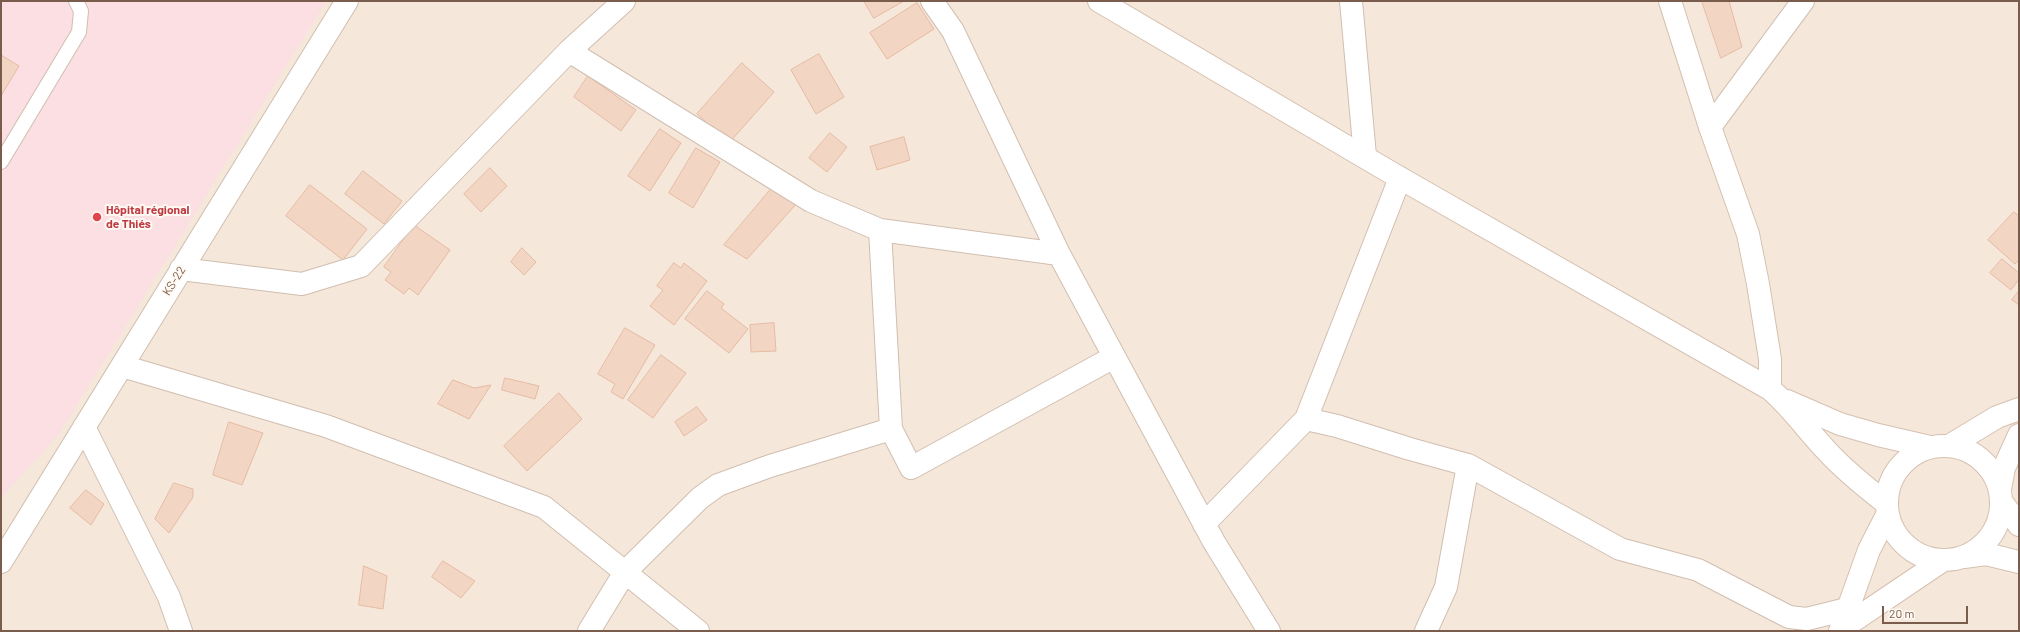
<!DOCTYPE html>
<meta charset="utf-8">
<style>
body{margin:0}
#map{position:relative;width:2020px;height:632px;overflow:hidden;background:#fdf6ec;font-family:Barlow,sans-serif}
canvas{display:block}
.frame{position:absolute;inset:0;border:2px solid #7a5c4d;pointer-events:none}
.scale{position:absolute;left:1882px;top:606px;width:86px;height:18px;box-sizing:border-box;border:2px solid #7a5c4d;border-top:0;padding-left:5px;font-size:12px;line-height:14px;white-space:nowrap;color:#7a5c4d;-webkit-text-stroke:3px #fffaf3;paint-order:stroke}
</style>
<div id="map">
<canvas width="2020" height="632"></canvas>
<div class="frame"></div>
<div class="scale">20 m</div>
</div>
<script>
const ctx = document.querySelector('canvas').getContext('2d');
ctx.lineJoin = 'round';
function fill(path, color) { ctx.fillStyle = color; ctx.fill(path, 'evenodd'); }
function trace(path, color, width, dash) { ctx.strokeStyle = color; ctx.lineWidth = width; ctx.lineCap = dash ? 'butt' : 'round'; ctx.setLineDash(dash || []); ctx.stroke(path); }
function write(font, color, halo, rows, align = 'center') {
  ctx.font = font + ' Barlow,sans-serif'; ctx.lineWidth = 4; ctx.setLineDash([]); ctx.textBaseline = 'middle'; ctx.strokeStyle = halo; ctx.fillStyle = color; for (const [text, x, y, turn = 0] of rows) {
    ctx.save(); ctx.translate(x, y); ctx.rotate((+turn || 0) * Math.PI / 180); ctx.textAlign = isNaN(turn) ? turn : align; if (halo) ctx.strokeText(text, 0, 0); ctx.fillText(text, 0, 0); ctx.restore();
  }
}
const residential = new Path2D(`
 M1 1H2019V631H1Z`);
const medical = new Path2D(`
 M1 1H326L59 434 1 498Z`);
const building = new Path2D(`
 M864 1H904L874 18Z
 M1702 1H1729L1742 47 1721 58Z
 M917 3 934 29 887 59 870 33Z
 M819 54 844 97 816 114 791 70Z
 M1 55 19 66 1 96Z
 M742 63 774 92 729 143 697 114Z
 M588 76 636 110 621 131 574 97Z
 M660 129 681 143 650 191 628 176Z
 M830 133 847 147 827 172 809 158Z
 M904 137 910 160 877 170 870 147Z
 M696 148 720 162 693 208 669 193Z
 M490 168 507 186 481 212 464 194Z
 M363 171 402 201 384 224 345 194Z
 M310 185 367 229 343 260 286 216Z
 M771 189 798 202 747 259 724 245Z
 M2014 212 2019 216V260L2015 264 1988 240Z
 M414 225 450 250 418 295 409 288 404 294 385 280 391 272 384 267Z
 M522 248 536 262 524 275 511 262Z
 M2002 259 2019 273V279L2011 290 1990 273Z
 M674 263 681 268 684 263 707 281 674 325 650 306 663 290 657 286Z
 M707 291 724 304 721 308 748 329 729 353 685 319Z
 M2019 291V305L2012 300Z
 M774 323 776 351 751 352 750 325Z
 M625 328 655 345 623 399 611 392 615 384 598 374Z
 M661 355 686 373 653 418 628 400Z
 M505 378 539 386 535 399 502 390Z
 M453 380 474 388 491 385 469 419 438 404Z
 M559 393 582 419 527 471 504 446Z
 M697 407 707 420 684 436 675 422Z
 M229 422 263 433 242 485 213 475Z
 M174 483 193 489V497L169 533 155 519Z
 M86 490 104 504 91 525 70 508Z
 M443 561 475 581 461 598 432 577Z
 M364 566 387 576 383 609 359 605Z`);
const lane = new Path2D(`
 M1 162 79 32 81 11 76 1`);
const street = new Path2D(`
 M932 1 953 31 1059 254 1214 542 1269 631
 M1351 1 1365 156
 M569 51 811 201 880 230 1059 254
 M1710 127 1803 1
 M880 230 891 429 911 468 1114 357
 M181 269 302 284 361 266 569 51 624 1
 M122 366 326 426 544 507 698 631
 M1306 419 1400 178
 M84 427 169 597 181 631
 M1204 524 1306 419 1337 426 1410 449 1468 465 1620 549 1698 570 1789 617 1807 619 1847 609
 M1 562 347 1
 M589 631 625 572 700 498 718 485 770 466 891 429
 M1426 631 1446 587 1468 465`);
const secondary = new Path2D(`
 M1099 1 1400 178 1770 389C1791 407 1807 430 1826 450 1844 470 1864 486 1886 503
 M1670 1 1710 127 1748 234 1758 284 1770 359V389
 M1787 401 1840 424 1878 435 1930 447
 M1887 503a57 57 0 1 1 114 0a57 57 0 1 1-114 0Z
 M1949 446 1997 417 2019 409
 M2000 489 2004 468 2019 435
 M2001 501 2019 525
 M1964 557 1986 554 2019 562
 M1841 629 1942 561
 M1840 631 1869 550 1887 515`);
const markers = [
 [97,217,5,"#e0444e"]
];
const healthNames = [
 ["Hôpital régional",106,210],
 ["de Thiés",106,224]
];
const streetNames = [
 ["KS-22",174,281,-58]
];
fill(residential, '#f5e8da');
fill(medical, '#fbdfe3');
fill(building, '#f3d5c3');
trace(building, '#e6bba3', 1);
trace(lane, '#d1beb0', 16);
trace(street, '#d1beb0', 24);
trace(secondary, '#d6c0b0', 24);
trace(lane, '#fff', 14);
trace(street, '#fff', 22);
trace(secondary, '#fff', 22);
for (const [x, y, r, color] of markers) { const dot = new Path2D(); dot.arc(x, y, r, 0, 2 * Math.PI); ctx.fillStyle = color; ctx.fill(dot); trace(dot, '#fffaf3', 1.5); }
write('bold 12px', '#be3a42', '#fffaf3', healthNames, 'left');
write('12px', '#7a5c4d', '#fffaf3', streetNames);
</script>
